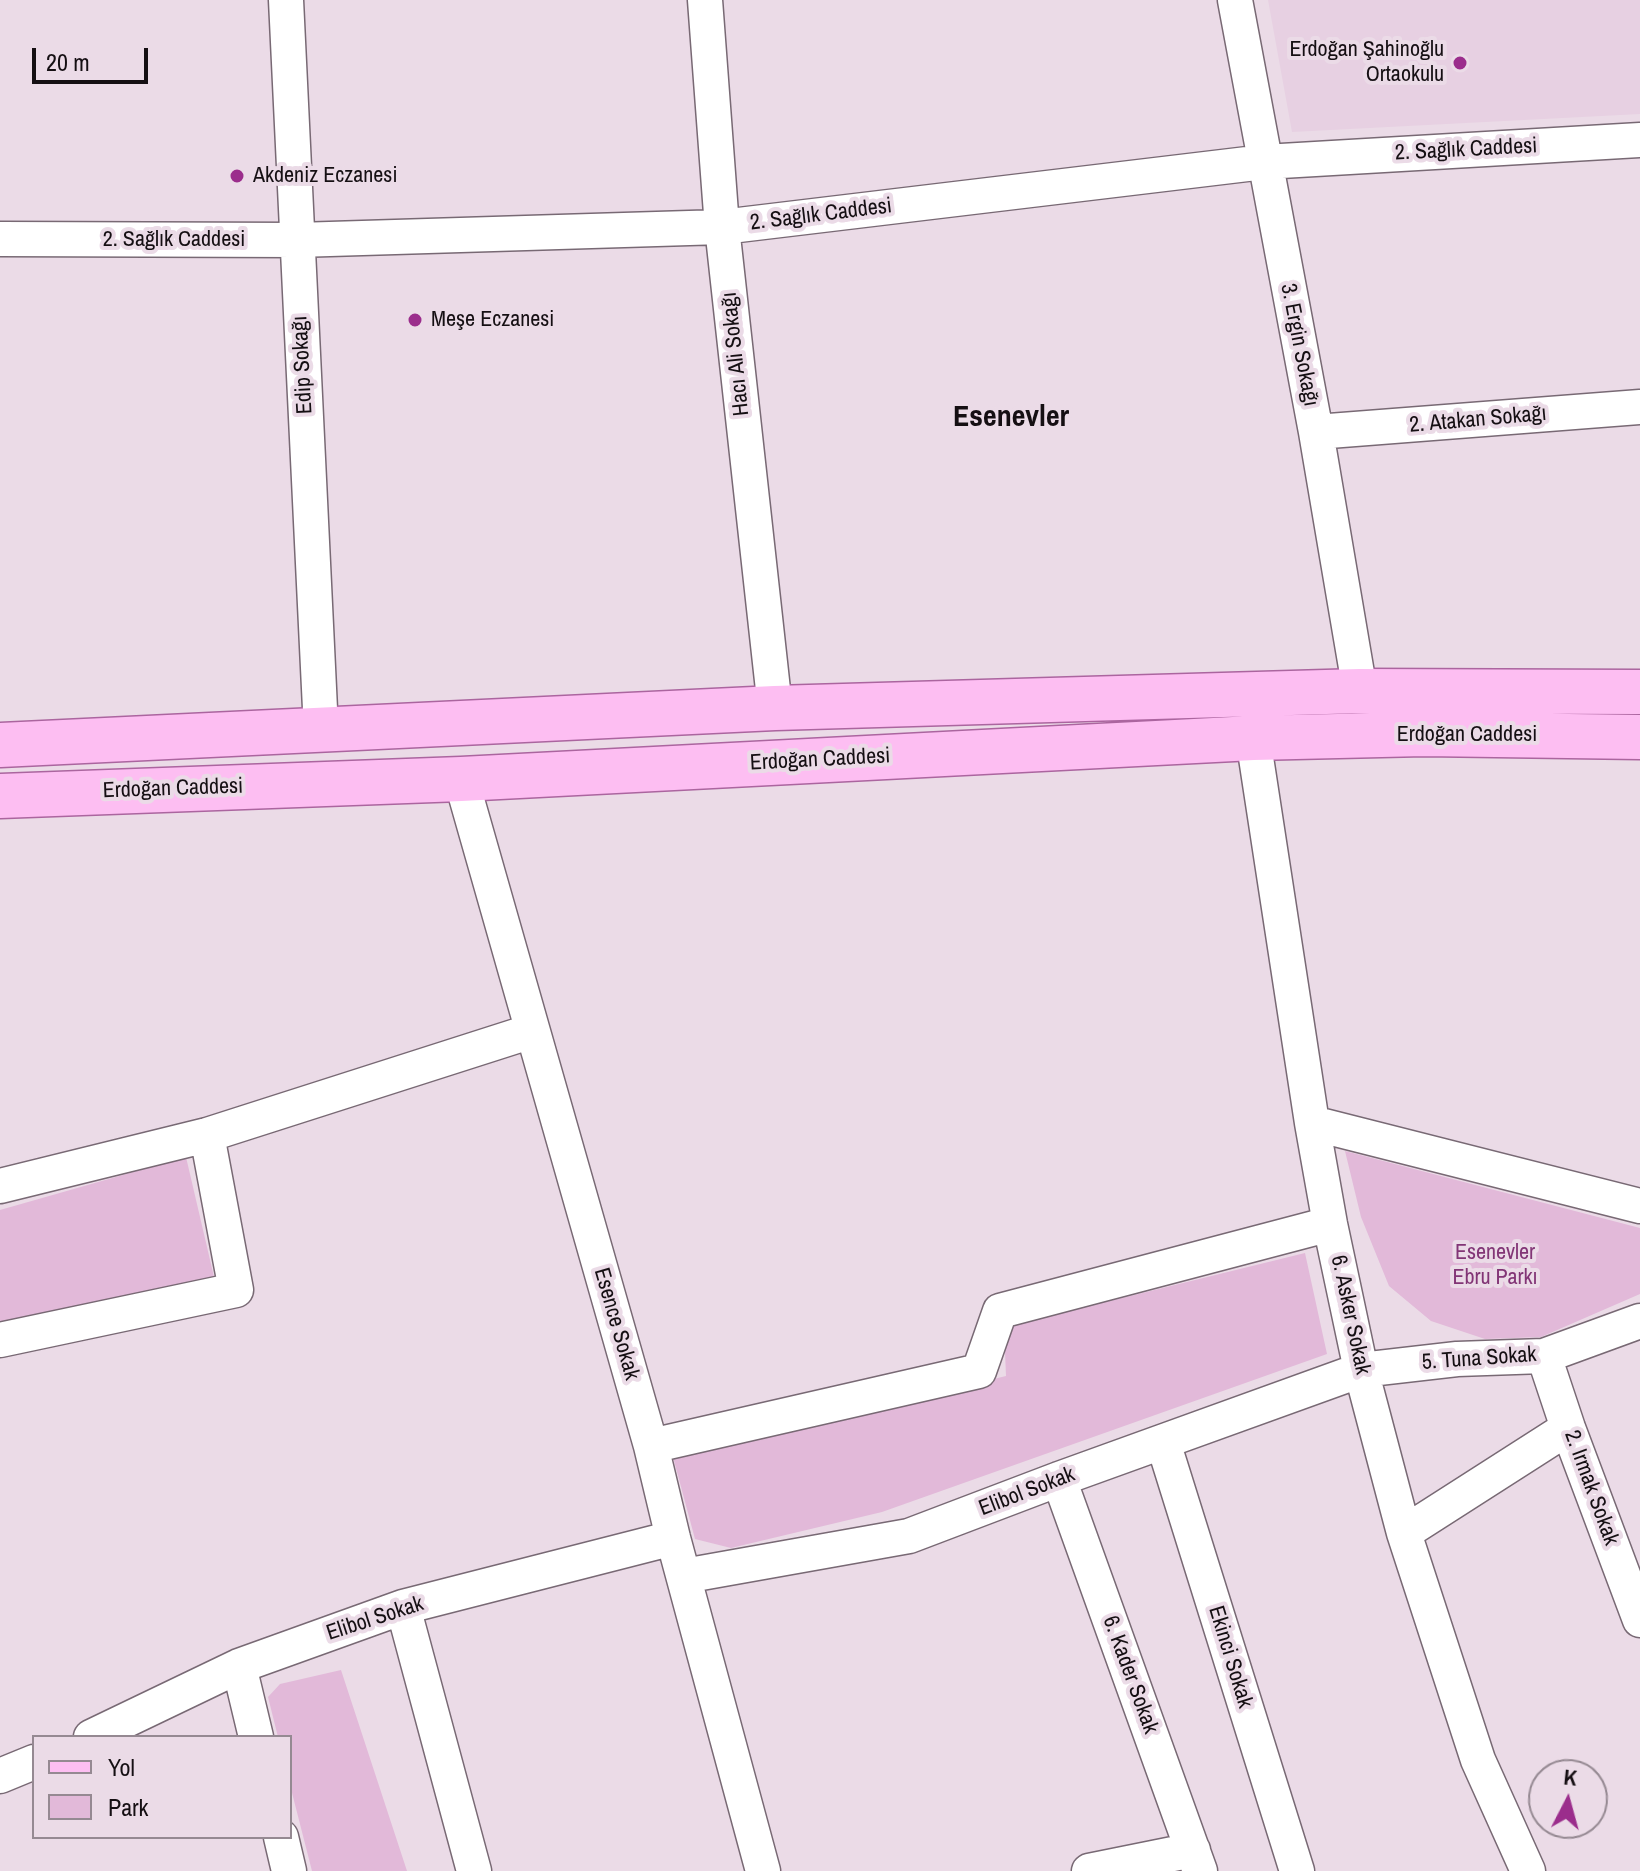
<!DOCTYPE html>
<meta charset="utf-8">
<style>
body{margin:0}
#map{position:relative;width:1640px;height:1871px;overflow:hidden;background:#ebdbe7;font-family:"Archivo Narrow",sans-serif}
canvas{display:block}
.legend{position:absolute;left:32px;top:1735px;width:260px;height:104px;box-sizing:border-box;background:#ebdbe7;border:2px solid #958992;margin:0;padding:10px 14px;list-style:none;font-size:24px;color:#150f13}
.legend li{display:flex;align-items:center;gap:16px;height:40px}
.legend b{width:40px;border:2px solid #958992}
.north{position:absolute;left:1528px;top:1759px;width:80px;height:80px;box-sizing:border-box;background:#ebdbe7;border:2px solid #958992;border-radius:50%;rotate:6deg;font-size:22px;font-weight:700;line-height:32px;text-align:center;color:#150f13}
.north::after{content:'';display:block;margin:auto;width:28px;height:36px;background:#9b2d8c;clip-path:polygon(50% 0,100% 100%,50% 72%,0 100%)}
.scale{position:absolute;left:32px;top:48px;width:116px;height:36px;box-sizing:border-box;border:4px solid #150f13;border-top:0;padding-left:10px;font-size:24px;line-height:28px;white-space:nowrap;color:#150f13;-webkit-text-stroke:6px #ebdbe7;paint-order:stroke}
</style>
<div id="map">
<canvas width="1640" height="1871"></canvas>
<ul class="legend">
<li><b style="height:10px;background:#fdbef2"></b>Yol</li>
<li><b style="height:22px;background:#e2b9d9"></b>Park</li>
</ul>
<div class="north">K</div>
<div class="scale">20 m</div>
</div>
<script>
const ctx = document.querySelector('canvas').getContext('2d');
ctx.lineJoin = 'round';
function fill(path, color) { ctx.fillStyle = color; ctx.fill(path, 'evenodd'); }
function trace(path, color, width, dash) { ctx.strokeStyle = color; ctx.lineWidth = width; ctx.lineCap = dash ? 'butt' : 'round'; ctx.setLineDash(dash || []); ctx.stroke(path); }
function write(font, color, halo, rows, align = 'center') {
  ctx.font = font + ' "Archivo Narrow",sans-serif'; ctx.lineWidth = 8; ctx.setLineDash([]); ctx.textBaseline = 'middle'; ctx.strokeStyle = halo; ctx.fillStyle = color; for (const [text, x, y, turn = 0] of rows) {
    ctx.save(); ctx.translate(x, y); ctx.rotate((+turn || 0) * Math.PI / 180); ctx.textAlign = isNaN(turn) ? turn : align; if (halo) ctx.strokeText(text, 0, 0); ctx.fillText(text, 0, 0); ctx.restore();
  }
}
const built = new Path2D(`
 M1268 0H1640V114L1292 132Z`);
const green = new Path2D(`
 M1345 1151 1640 1228V1294L1541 1337 1485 1339 1431 1321 1389 1286 1361 1217Z
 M186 1157 214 1277 0 1324V1210Z
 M1305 1253 1327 1354 882 1512 731 1548 695 1539 673 1457 1006 1376 1004 1327Z
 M341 1670 407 1871H312L290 1785V1737H278L268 1697 280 1684Z`);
const street = new Path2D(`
 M286 0 321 730
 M705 0 722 227 775 708
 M1235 0 1316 432 1360 691
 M0 239 297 240 722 227 1264 162 1640 140
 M1316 432 1640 407
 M1253 738 1312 1123 1330 1224 1361 1370 1404 1533 1478 1760 1528 1871
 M461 779 651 1446 673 1538 763 1871
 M1312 1123 1640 1206
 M0 1186 207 1135 532 1031
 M0 1340 236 1290 207 1135
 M1544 1356 1568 1428 1640 1620
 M1163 1442 1297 1871
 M651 1446 979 1371 1000 1311 1330 1224
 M1059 1479 1200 1871
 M1404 1533 1568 1428
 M684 1576 909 1536 1059 1479 1361 1370 1457 1359 1544 1356 1640 1321
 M403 1607 474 1871
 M239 1666 256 1737
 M91 1737 239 1666 403 1607 673 1538
 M0 1776 34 1762
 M281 1837 289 1871
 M1089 1871 1193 1850`);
const primary = new Path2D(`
 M0 745 775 708 1360 691 1640 692
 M0 796 461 779 1253 738 1424 734 1640 737`);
const markers = [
 [1460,63,8,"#9b2d8c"],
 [237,176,8,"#9b2d8c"],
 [415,320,8,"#9b2d8c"]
];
const poiNames = [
 ["Erdoğan Şahinoğlu",1444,50,"right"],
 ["Ortaokulu",1444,75,"right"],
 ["Akdeniz Eczanesi",253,176],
 ["Meşe Eczanesi",431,320]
];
const streetNames = [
 ["2. Sağlık Caddesi",1466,150,-3],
 ["2. Sağlık Caddesi",821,215,-7],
 ["2. Sağlık Caddesi",174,240],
 ["3. Ergin Sokağı",1299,345,79],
 ["Hacı Ali Sokağı",736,354,-96],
 ["Edip Sokağı",303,365,-93],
 ["2. Atakan Sokağı",1478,420,-5],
 ["Erdoğan Caddesi",1467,735],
 ["Erdoğan Caddesi",820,760,-3],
 ["Erdoğan Caddesi",173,789,-2],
 ["6. Asker Sokak",1350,1315,78],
 ["Esence Sokak",616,1324,74],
 ["5. Tuna Sokak",1479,1359,-4],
 ["2. Irmak Sokak",1591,1488,70],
 ["Elibol Sokak",1027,1492,-21],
 ["Elibol Sokak",375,1619,-18],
 ["Ekinci Sokak",1230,1657,73],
 ["6. Kader Sokak",1130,1675,70]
];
const parkNames = [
 ["Esenevler",1495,1253],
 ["Ebru Parkı",1495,1278]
];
const districtNames = [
 ["Esenevler",1011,418]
];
fill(built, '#e7d0e2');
fill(green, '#e2b9d9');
trace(street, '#786974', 37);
trace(primary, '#ab659f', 47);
trace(street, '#fff', 34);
trace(primary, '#fdbef2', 44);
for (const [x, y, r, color] of markers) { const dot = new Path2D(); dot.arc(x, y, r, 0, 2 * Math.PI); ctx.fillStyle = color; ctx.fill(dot); trace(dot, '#ebdbe7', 3); }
write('22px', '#150f13', '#ebdbe7', poiNames, 'left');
write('22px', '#150f13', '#ebdbe7', streetNames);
write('22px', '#823576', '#ebdbe7', parkNames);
write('bold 30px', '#150f13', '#ebdbe7', districtNames);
</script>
